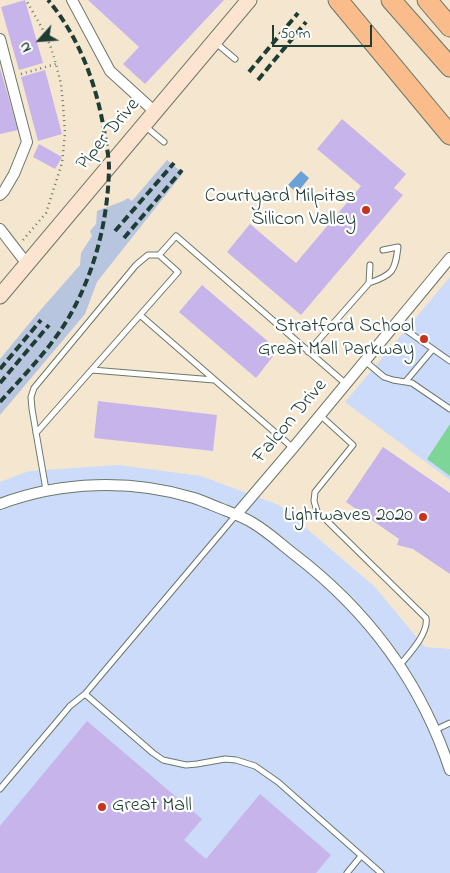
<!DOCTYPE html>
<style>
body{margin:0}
#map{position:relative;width:450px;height:873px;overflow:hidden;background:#f5e7cf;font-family:"Indie Flower",sans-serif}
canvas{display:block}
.north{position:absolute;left:15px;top:15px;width:50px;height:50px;-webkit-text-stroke:4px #fff;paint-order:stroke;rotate:244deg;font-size:14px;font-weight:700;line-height:20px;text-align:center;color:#1f3d34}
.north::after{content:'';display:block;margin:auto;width:18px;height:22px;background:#1f3d34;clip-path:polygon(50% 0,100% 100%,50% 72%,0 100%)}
.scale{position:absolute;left:272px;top:25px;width:100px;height:22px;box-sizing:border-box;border:2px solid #1f3d34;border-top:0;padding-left:6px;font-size:15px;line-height:18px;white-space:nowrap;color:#1f3d34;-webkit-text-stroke:4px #fff;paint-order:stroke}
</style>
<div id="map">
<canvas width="450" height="873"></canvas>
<div class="north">N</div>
<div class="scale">50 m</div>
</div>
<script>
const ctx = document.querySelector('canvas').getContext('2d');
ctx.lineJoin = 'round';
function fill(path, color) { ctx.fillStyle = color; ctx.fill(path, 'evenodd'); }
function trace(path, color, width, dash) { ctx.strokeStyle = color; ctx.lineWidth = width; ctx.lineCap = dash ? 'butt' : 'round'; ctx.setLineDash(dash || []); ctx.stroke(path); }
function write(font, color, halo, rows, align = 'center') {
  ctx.font = font + ' "Indie Flower",sans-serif'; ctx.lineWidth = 4.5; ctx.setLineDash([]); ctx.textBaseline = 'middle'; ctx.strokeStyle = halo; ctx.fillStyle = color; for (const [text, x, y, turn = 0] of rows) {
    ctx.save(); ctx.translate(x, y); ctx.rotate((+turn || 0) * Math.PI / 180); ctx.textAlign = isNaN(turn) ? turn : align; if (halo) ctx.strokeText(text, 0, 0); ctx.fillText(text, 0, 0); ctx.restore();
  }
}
const built = new Path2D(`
 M450 277V480L345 402Z
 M119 465 201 476 279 505 374 586 425 647 450 649V873H0V482L29 471Z`);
const industrial = new Path2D(`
 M167 160 183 173 97 282 85 314 0 415V359L37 314 80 265 81 253 92 236 90 231 96 224 97 211 123 201 128 198 132 201Z`);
const green = new Path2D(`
 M450 424V476L427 459Z`);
const water = new Path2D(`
 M301 171 309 178 297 193 288 185Z`);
const building = new Path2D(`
 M25 0 43 63 19 70 1 7Z
 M88 0H224L145 84 123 64 139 47Z
 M0 68 18 130 0 134Z
 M45 70 62 134 38 141 21 77Z
 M342 119 406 174 394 188 403 195 301 315 227 252 250 224 296 263 361 186 317 149Z
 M39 144 62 157 55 169 33 157Z
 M202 285 278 350 256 378 179 312Z
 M98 401 217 415 213 451 94 438Z
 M383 447 450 493V574L413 549 397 545 399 539 346 502Z
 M87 721 202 819 184 840 206 859 260 794 331 855 316 873H0V826Z`);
const path = new Path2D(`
 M21 74 56 64
 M23 240 46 213 62 163 65 133 63 105 61 84 56 64 50 45 42 28 26 0`);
const lane = new Path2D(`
 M216 43 235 59
 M145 126 164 142
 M369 283 370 265
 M140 315 293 448
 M396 323 450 361
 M308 352 369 283C393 275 395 271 398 247L383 250
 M365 361 384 377 393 380 412 383 450 409
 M92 370 214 380
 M406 381 433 349
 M320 415 353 445 315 492 314 501 317 511 426 618C429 633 409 654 400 665
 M36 433 178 272 159 255 176 236 346 384
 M46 490 32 409 31 397 34 388 136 265 148 255H159
 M85 694 153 753 163 760 186 765 197 764 225 759 236 760 255 766 278 782 381 873
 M435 730 450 723
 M0 789 70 706 85 694 236 515
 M347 873 361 856`);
const street = new Path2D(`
 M72 0 110 71 154 111
 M0 39 27 142 14 174 4 191 0 195
 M0 229 27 264
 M0 504C61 481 131 479 194 498 203 501 212 505 222 509 232 513 243 517 253 523 268 532 281 544 295 555 368 611 421 682 450 770
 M236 515 293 448 450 258`);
const secondary = new Path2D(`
 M0 296 249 0`);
const highway = new Path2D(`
 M338 0 450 135
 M391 0 450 67
 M427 0 450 27`);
const rail = new Path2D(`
 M249 72 298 13
 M258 80 306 22
 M115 231 174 163
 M124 238 182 170
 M0 369 41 320
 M0 383 49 325
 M0 402C24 375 51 348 69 317 95 272 108 220 109 168 109 156 106 143 104 130 96 83 79 37 48 0`);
const markers = [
 [366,210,5,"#c8321e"],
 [424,339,5,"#c8321e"],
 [423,517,5,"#c8321e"],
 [102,807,5,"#c8321e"]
];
const streetNames = [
 ["Piper Drive",109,135,-50],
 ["Falcon Drive",291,422,-50]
];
const poiNames = [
 ["Courtyard Milpitas",356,198],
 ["Silicon Valley",356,221],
 ["Stratford School",414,328],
 ["Great Mall Parkway",414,351],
 ["Lightwaves 2020",413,517],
 ["Great Mall",112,807,"left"]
];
fill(built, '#ccdbf9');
fill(industrial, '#b8c5de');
fill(green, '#7ed598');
fill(water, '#69a1d8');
fill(building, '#c6b4eb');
trace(lane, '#6a786a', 7);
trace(street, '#6a786a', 12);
trace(secondary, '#6a786a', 17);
trace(highway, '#6a786a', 21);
trace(path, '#6a786a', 2.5, [1, 4]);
trace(lane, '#fff', 5);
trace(street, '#fff', 10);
trace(secondary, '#fde4d0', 15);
trace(highway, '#f9bc8a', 19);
trace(rail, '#1f3d34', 4, [8, 4]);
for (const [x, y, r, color] of markers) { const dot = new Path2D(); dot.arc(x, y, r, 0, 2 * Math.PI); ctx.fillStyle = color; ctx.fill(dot); trace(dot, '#fff', 2); }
write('20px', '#1f3d34', '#fff', streetNames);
write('20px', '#1f3d34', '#fff', poiNames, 'right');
</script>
